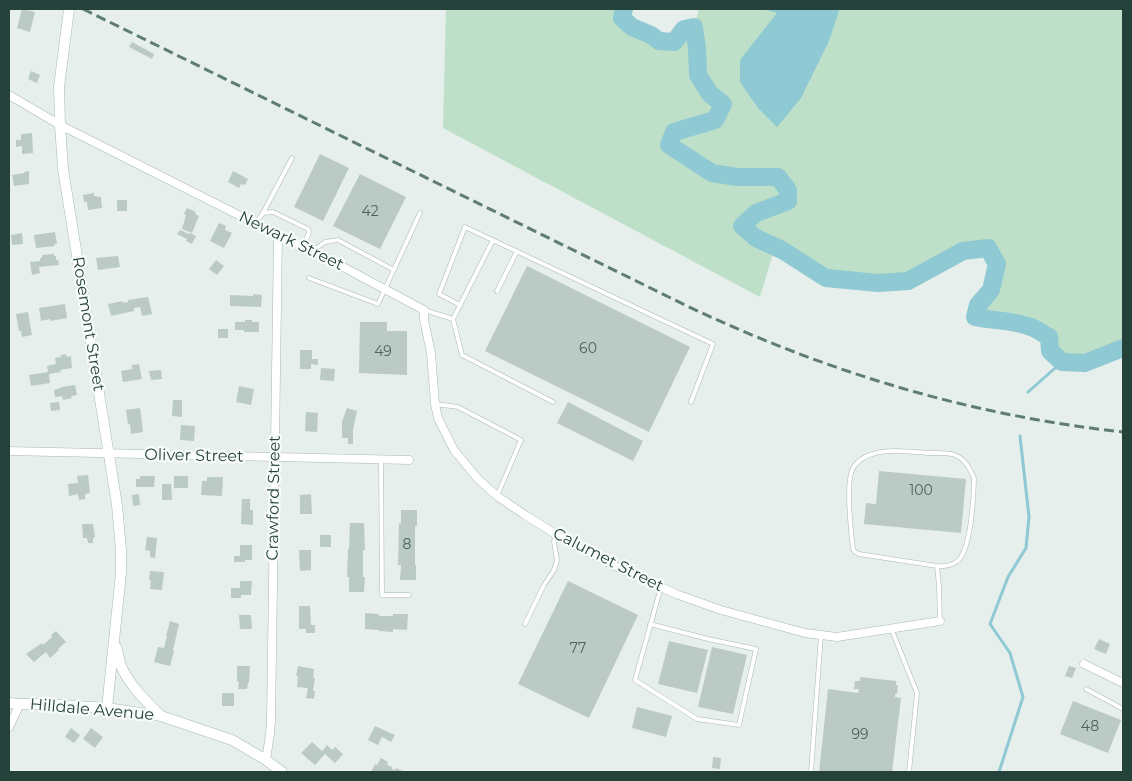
<!DOCTYPE html>
<style>
body{margin:0}
#map{position:relative;width:1132px;height:781px;overflow:hidden;background:#e6efeb;font-family:Montserrat,sans-serif}
canvas{display:block}
.frame{position:absolute;inset:0;border:10px solid #24423a;pointer-events:none}
</style>
<div id="map">
<canvas width="1132" height="781"></canvas>
<div class="frame"></div>
</div>
<script>
const ctx = document.querySelector('canvas').getContext('2d');
ctx.lineJoin = 'round';
function fill(path, color) { ctx.fillStyle = color; ctx.fill(path, 'evenodd'); }
function trace(path, color, width, dash) { ctx.strokeStyle = color; ctx.lineWidth = width; ctx.lineCap = dash ? 'butt' : 'round'; ctx.setLineDash(dash || []); ctx.stroke(path); }
function write(font, color, halo, rows, align = 'center') {
  ctx.font = font + ' Montserrat,sans-serif'; ctx.lineWidth = 4.5; ctx.setLineDash([]); ctx.textBaseline = 'middle'; ctx.strokeStyle = halo; ctx.fillStyle = color; for (const [text, x, y, turn = 0] of rows) {
    ctx.save(); ctx.translate(x, y); ctx.rotate((+turn || 0) * Math.PI / 180); ctx.textAlign = isNaN(turn) ? turn : align; if (halo) ctx.strokeText(text, 0, 0); ctx.fillText(text, 0, 0); ctx.restore();
  }
}
const green = new Path2D(`
 M446 9H624L622 18 632 27 651 35 659 41 674 42 684 29 694 27 699 9H1123V347L1085 363 1062 362 1050 351 1049 337 1031 327 975 317 991 290 997 264 988 248 963 251 908 281 829 282 775 247 760 297 443 128Z`);
const water = new Path2D(`
 M763 9H837L839 11 829 41 801 98 777 127 758 108 740 82V60L777 13Z`);
const stream = new Path2D(`
 M1028 392 1062 362
 M999 772 1023 697 1010 653 990 624 1008 577 1026 548 1029 517 1020 436`);
const river = new Path2D(`
 M624 9 622 18 632 27 651 35 659 41 674 42 684 29 694 27 697 48 698 75 710 94 723 104 715 120 674 132 669 145 712 173 737 177H778L788 190V201L756 213 742 226 756 238 782 250 826 278 878 283 908 281 963 251 988 248 997 264 991 290 978 305 975 317C993 321 1013 320 1031 327 1037 329 1043 334 1049 337L1050 351 1062 362 1085 363 1123 348`);
const building = new Path2D(`
 M22 9 35 12 30 32 17 28Z
 M132 42 154 54 152 59 129 47Z
 M31 71 40 75 37 83 28 79Z
 M32 133 33 153 22 154V146L16 147V140H21V134Z
 M320 154 349 168 323 221 294 207Z
 M29 171V184L14 186 12 175 24 173V172Z
 M233 171 248 179 245 185 241 184 239 188 228 182Z
 M360 174 406 197 380 249 333 226Z
 M94 193V196L101 197 102 208 88 210 87 202H84L83 195Z
 M117 200H127V211H117Z
 M187 208 196 212 195 214 199 216 192 233 182 229 186 215 184 214Z
 M219 223 226 226 225 230 232 233 224 248 210 241Z
 M180 230 189 234 190 233 196 236 192 244 186 241 187 239 177 234Z
 M55 232 57 244H54L55 246 36 248 34 235Z
 M22 233 23 244 12 245 11 235Z
 M54 254V256H56V260H58L59 265 39 267 40 273 32 275 30 262 40 261V258H42V255Z
 M118 256 120 267 98 270 96 258Z
 M216 260 224 266 217 275 209 269Z
 M527 266 690 347 649 432 485 351Z
 M253 294 262 295 261 307 230 306V295L253 296Z
 M148 297 152 314 142 316 140 307 134 308V311L111 316 108 304 123 301V303L128 302V300Z
 M65 304 67 318 51 321 50 319 41 321 39 308Z
 M28 312 32 335 22 337 21 331H19L16 314Z
 M245 320H252V322H259V332H244V330H235V322H245Z
 M360 322H387V331H407V375L359 373Z
 M218 329H228V338H218Z
 M300 350H312V359H318V365L311 364V369H300Z
 M66 354 67 357 71 356 72 368 60 370 61 372 49 374 50 383 31 386 29 375 48 372 47 366 56 364 55 358 61 357V355Z
 M139 364 142 379 123 382 121 371 132 369V365Z
 M321 368 335 369 334 381 320 380Z
 M161 370 162 379 151 380 149 371Z
 M75 385 77 395 71 396 72 398 63 400 62 396 55 397 54 390 61 388V387Z
 M239 386 254 389 251 405 236 402Z
 M173 400H182V417L172 416Z
 M59 402 60 410 51 411 50 403Z
 M568 402 643 441 633 461 557 423Z
 M140 408 143 432 131 434 130 424H128L126 410Z
 M347 408 357 411 353 430V444H348V438H342V422Z
 M306 412 318 413 317 432 305 431Z
 M181 425 195 426 194 441 180 440Z
 M879 471 966 479 961 533 864 524 866 503 876 504Z
 M88 475 90 493 85 494V499L79 500 78 494 69 496 68 484 78 483 77 476Z
 M140 476H155L154 487H136V479H140Z
 M174 476H188V488H174Z
 M207 477H223L222 496 201 495 202 481H207Z
 M162 484H171L172 500H162Z
 M139 494 140 505 133 506 132 495Z
 M311 494 312 514H300V495Z
 M242 499H250V510H253V525L241 524Z
 M401 510H417V526H415V565H416V580H400L401 565H398L399 523 401 524Z
 M350 523H364L365 550H363V577H365L364 592H349V577H347L348 549H349Z
 M82 524H93L95 537 93 538V543H88L87 538H83Z
 M320 535H331V547H320Z
 M147 537 157 538 155 558 150 557V551L145 550Z
 M240 545H252V560H245V562H234V556H240Z
 M299 550H311V570L300 571Z
 M150 571 164 572 162 590 150 589 151 580H149Z
 M240 581H252L251 595H241V598H231V588H240Z
 M568 581 638 615 589 718 518 684Z
 M299 606H310L311 625H315V633H306V629H299Z
 M365 613 379 614V616H393V614H408L407 630 393 629V632L379 631V630L365 629Z
 M239 615H251L252 629H240Z
 M170 621 179 624 173 650 174 651 170 666 154 662 158 647 164 648 167 636H166Z
 M56 631 66 642 58 649 59 650 50 658 46 652 34 662 26 654 42 643 43 645 52 637 51 635Z
 M1099 639 1110 644 1106 654 1094 649Z
 M669 641 708 650 697 693 658 684Z
 M712 647 747 655 733 714 698 707Z
 M237 666H250L249 682 248 683 247 689H238L239 682 237 681Z
 M298 666 314 669 313 678H315L313 691H315L314 699 306 698 308 688 297 687 298 676H296Z
 M1069 666 1076 668 1072 678 1065 676Z
 M860 677 896 681V685H898L897 694H895V697L901 698 892 772H819L828 689 858 693 859 689H854L855 681H860Z
 M222 693H234V706H222Z
 M1073 701 1121 720 1108 753 1060 734Z
 M637 707 672 716 666 737 632 728Z
 M375 726 395 735 391 742 382 737 378 745 368 740Z
 M71 728 80 735 74 743 65 737Z
 M91 728 103 737 95 748 83 739Z
 M312 742 322 751 327 745 332 750 335 747 343 754 335 763 325 754 315 765 301 753Z
 M713 757 721 758 720 769 712 768Z
 M381 758 388 762 387 765 392 767V769L395 770 396 768 405 772H371L375 764 377 765Z`);
const lane = new Path2D(`
 M263 213 292 158
 M255 224 263 213 273 212 308 229 309 232 304 246
 M314 250 325 242 338 240 394 270
 M309 278 378 304 420 213
 M497 291 517 251
 M460 305 439 294 465 227 713 344 691 402
 M424 310 453 319 462 355 553 402
 M453 319 493 240
 M435 404 458 407 521 440 497 496
 M381 460 382 595H409
 M937 566C945 567 956 565 961 557 971 541 974 497 974 478 970 469 965 459 955 455 948 452 937 453 928 453 906 451 867 445 853 468 845 482 851 532 853 549L855 552 859 554 937 566 939 586 940 621
 M525 624 544 585 554 570 557 560 554 542 555 535
 M650 624 708 639 756 649 739 725 697 719 635 680 661 587
 M891 628 917 693 909 772
 M1086 689 1123 709
 M811 772 821 635`);
const street = new Path2D(`
 M9 95 60 125 278 235 313 251 424 310V320L431 353 435 404 438 418 454 450 478 479 497 496 525 515 570 543 623 570 676 594 721 610 805 633 837 637 940 621
 M9 451 409 460
 M1084 664 1123 683
 M9 727 20 704
 M266 760 270 734 271 721 278 235`);
const secondary = new Path2D(`
 M69 9 59 87 60 125 63 169 117 505 121 550V573L107 708
 M116 647C118 653 119 660 121 666 130 686 146 701 161 716
 M9 703 20 704H46L107 708 161 716 232 740 266 760 282 772`);
const rail = new Path2D(`
 M83 9 685 305C826 372 968 415 1123 432`);
const numberNames = [
 ["42",370,212],
 ["60",588,349],
 ["49",383,352],
 ["100",921,491],
 ["8",407,545],
 ["77",578,649],
 ["48",1090,727],
 ["99",860,735]
];
const streetNames = [
 ["Newark Street",291,241,26],
 ["Rosemont Street",88,324,81],
 ["Oliver Street",194,456,1],
 ["Crawford Street",274,498,-89],
 ["Calumet Street",608,560,27],
 ["Hilldale Avenue",92,710,5]
];
fill(green, '#bfe0c8');
fill(water, '#8ec9d4');
trace(stream, '#8ec9d4', 3);
trace(river, '#8ec9d4', 18);
fill(building, '#bbcac4');
trace(lane, '#a8b8b2', 5);
trace(street, '#a8b8b2', 9);
trace(secondary, '#a4bbb3', 11);
trace(lane, '#fff', 4);
trace(street, '#fff', 8);
trace(secondary, '#fff', 10);
trace(rail, '#5f7d75', 3, [10, 5]);
write('14px', '#4a645c', null, numberNames);
write('16px', '#24423a', '#f7fbf9', streetNames);
</script>
